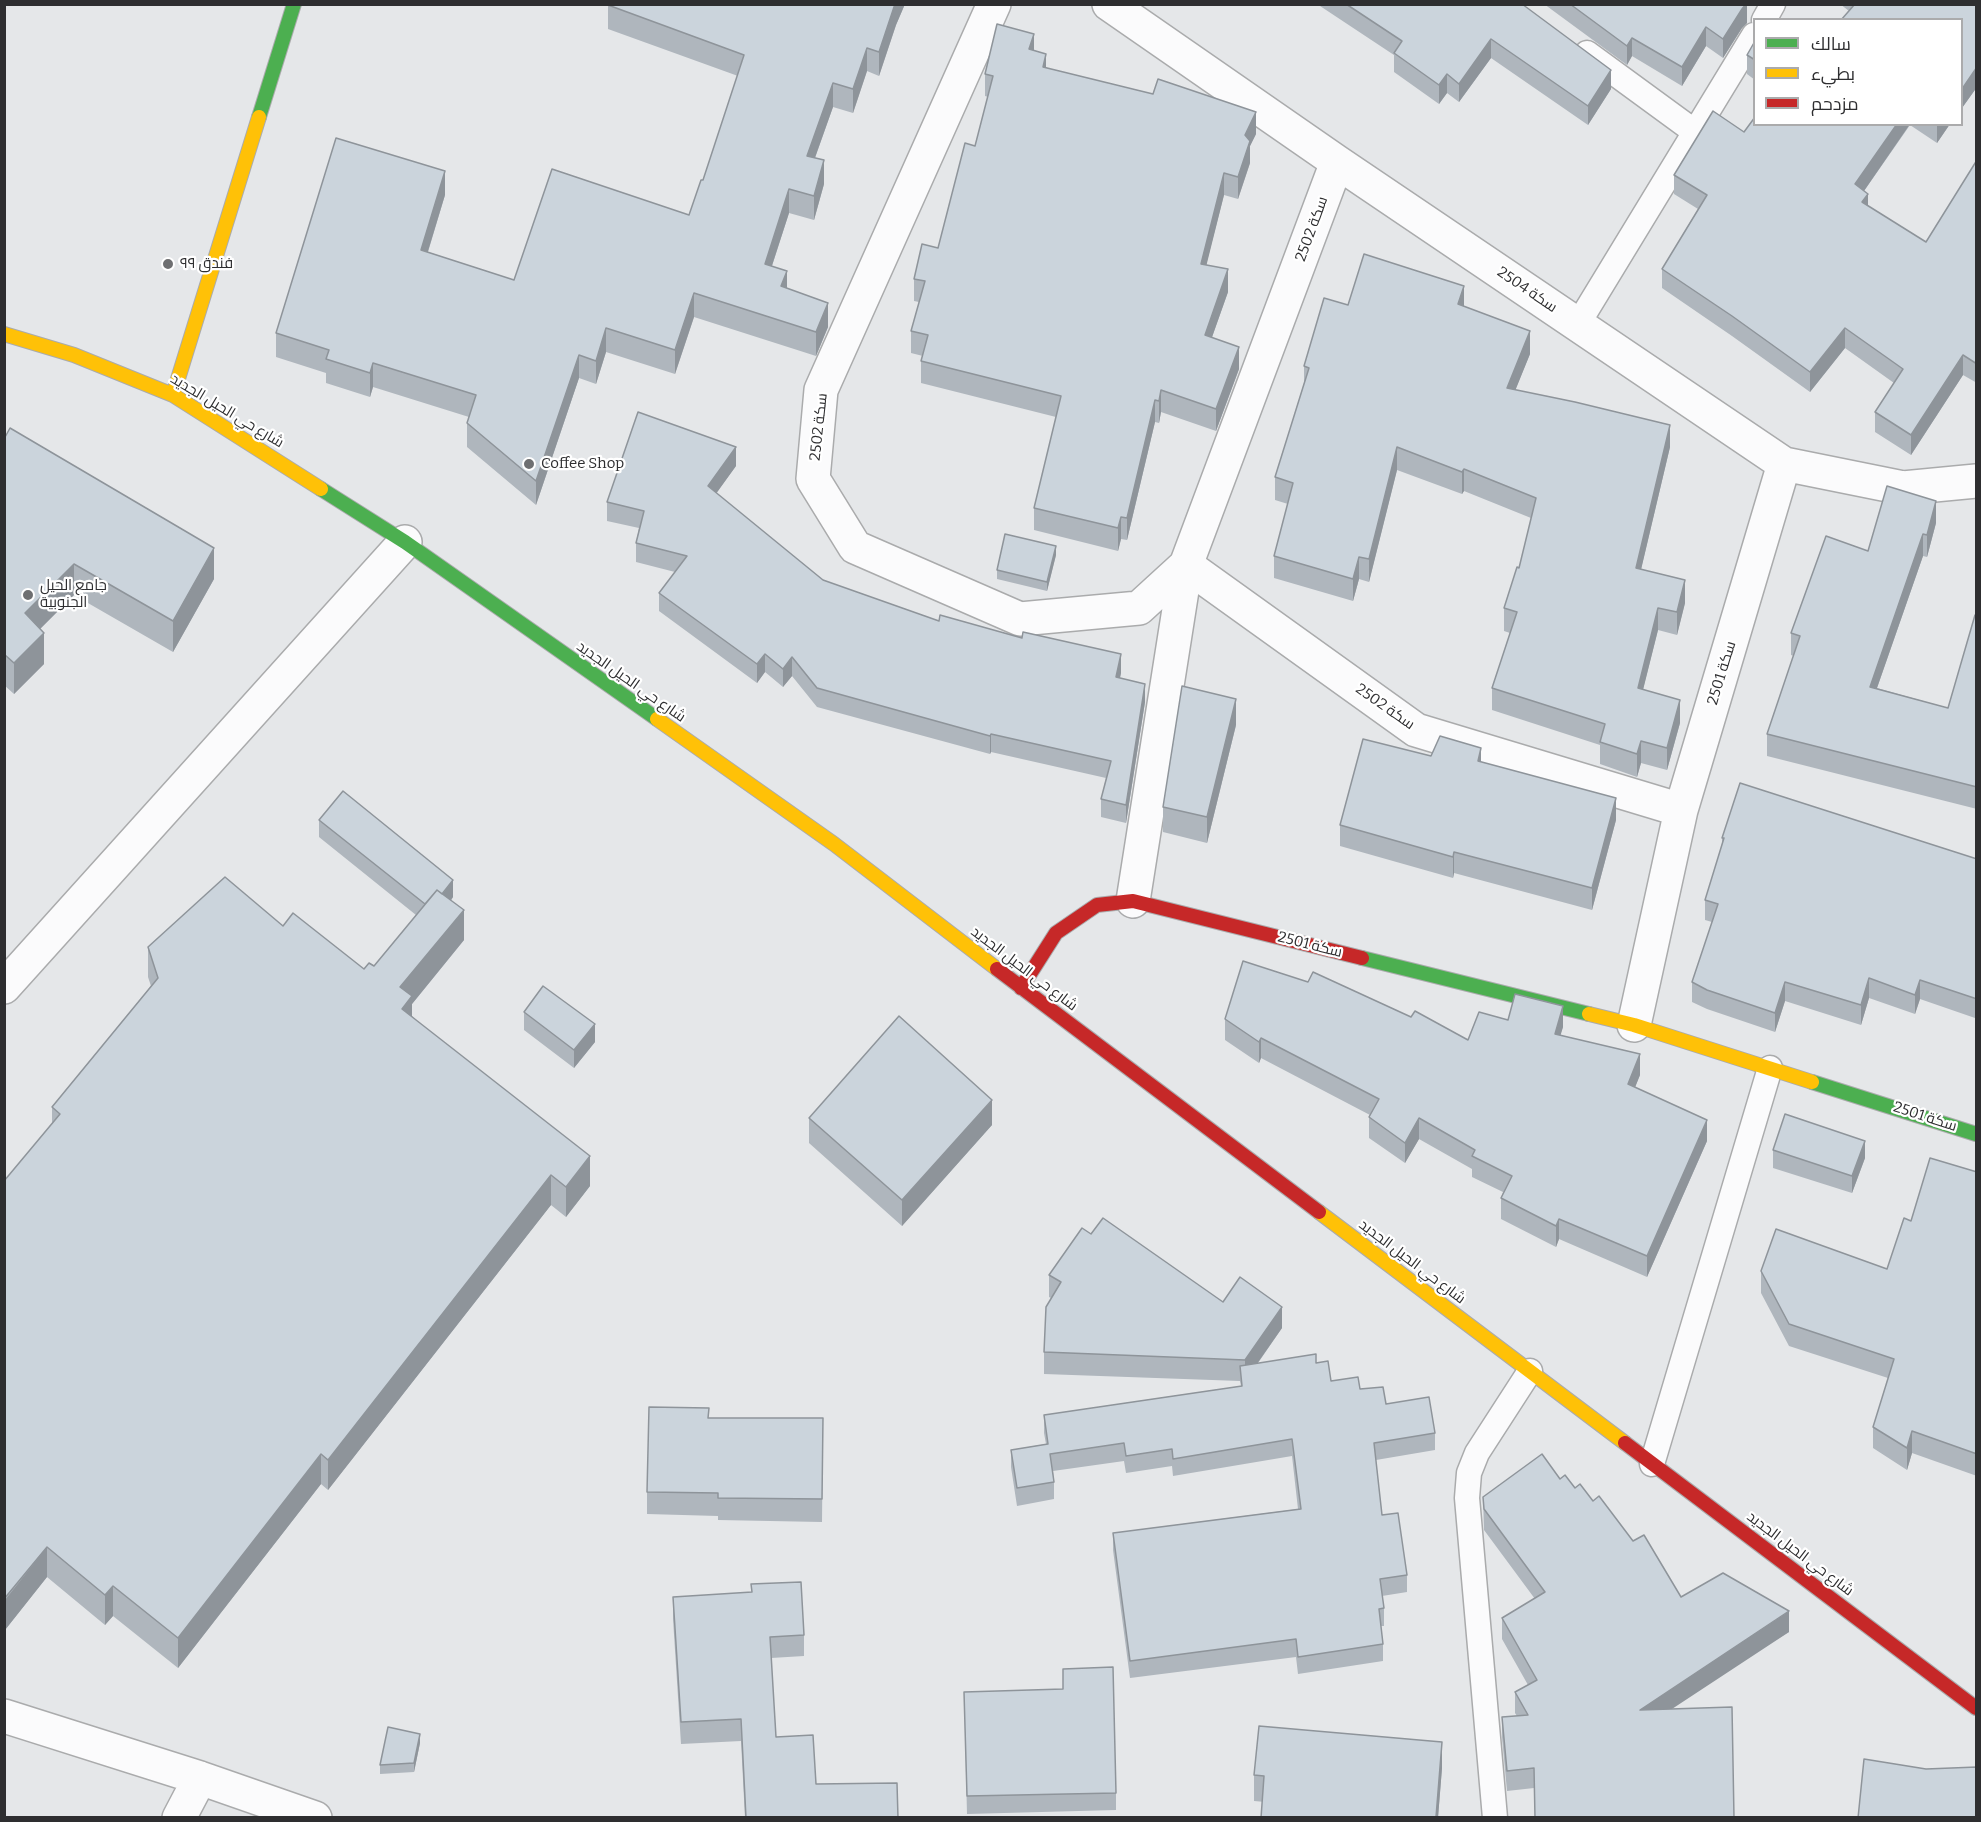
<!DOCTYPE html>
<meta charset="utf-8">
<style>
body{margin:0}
#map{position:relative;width:1981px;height:1822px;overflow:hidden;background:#e5e7e9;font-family:Bitter,Cairo,serif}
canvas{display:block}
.frame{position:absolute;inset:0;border:6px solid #2e2e30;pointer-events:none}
.legend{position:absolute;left:1753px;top:18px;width:210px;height:108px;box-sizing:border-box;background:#fff;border:2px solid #ababac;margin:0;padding:8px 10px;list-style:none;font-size:18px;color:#2e2e30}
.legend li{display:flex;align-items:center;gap:12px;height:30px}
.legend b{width:30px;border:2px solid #ababac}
</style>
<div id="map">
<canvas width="1981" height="1822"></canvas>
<div class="frame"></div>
<ul class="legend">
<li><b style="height:8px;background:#4caf50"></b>سالك</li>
<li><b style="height:8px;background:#ffc107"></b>بطيء</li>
<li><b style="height:8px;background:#c62828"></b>مزدحم</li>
</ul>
</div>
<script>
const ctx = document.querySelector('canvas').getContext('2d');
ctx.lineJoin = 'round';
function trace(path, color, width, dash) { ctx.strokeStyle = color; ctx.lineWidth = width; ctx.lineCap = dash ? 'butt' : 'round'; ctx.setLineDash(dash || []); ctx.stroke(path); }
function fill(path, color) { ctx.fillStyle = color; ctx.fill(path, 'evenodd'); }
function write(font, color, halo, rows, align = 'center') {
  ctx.font = font + ' Bitter,Cairo,serif'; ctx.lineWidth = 4.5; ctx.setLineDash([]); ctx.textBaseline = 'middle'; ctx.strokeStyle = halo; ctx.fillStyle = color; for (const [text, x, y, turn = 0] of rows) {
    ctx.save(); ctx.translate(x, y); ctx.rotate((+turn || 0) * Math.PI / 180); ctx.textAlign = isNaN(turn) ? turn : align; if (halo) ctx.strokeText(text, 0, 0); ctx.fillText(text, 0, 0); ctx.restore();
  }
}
const lane = new Path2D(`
 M1764 20 1773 4
 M1587 53 1695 132
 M1578 324 1754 35
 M1652 1464 1770 1068
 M1495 1818 1467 1498 1469 1473 1477 1453 1530 1371`);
const street = new Path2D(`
 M994 4 821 390 813 479 855 547 1020 619 1139 608 1186 565
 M1109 4 1337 162 1784 464 1903 488 1976 481
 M1186 565 1416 730 1681 810
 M1133 901 1186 565 1337 162
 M4 987 405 542
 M1634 1025 1681 810 1784 464
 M4 1716 200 1778 315 1818
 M179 1818 200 1778`);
const fast = new Path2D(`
 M259 117 294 4
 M321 489 405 542 657 719
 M1362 958 1589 1014
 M1812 1082 1976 1134`);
const slow = new Path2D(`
 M4 334 74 355 173 395 321 489
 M173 395 259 117
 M657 719 834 844 997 969
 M1589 1014 1634 1025 1812 1082
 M1319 1212 1625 1443`);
const jam = new Path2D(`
 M997 969 1319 1212
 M1021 988 1056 933 1097 905 1133 901 1362 958
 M1625 1443 1976 1708`);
const wall = new Path2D(`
 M608 4H905L896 25 879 76 867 71 853 113 833 107 815 158 824 184 814 220 789 213 772 266 787 288 828 327 816 356 694 317 675 374 606 352 596 384 579 378 536 505 467 447V423L469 417 373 387 370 397 326 383V373L276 357V333L445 195 428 252 514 280 689 215 703 180 738 76 608 29Z
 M1317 4H1522L1611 89 1588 125 1491 58 1459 102 1447 93 1439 104 1394 72V55Z
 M1544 4H1747V23L1742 28 1723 58 1706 46 1682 86 1632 56 1627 65Z
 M1840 4H1977V87L1962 108V20L1849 11Z
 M1755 41V80L1747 74V55Z
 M1034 51 1046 68 1256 134 1250 146V163L1238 199 1224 195 1206 265 1228 292 1212 337 1239 369 1216 431 1161 412 1159 423 1155 422 1127 540 1121 539 1118 551 1034 530V508L1056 417 921 383V361L923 356 911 353V331L919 302 914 301V279L938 248 975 146 988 97 985 96V74Z
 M1755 124H1950L1937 143 1910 125 1864 191 1868 206 1926 242 1977 160V383L1963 375 1911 455 1875 432V412L1894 383 1845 348 1810 392 1732 336 1662 288V269L1698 209 1674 194V175L1744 132Z
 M1348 305 1464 307 1530 354 1515 390 1670 447 1641 569 1685 603 1677 635 1658 630 1643 689 1680 723 1667 770 1641 763 1637 777 1600 764V745L1492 710V688L1510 633 1504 631V608L1519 568 1531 518 1464 491 1462 494 1397 470 1369 582 1359 579 1353 601 1274 578V556L1288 504 1275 500V477L1304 383V366Z
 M4 439 214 579 173 652 74 595 40 629 44 664 14 694 4 685Z
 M736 466 716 493 823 580 939 621 1121 673 1120 678 1145 702 1126 823 1101 817V799L1106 778 991 752 990 754 817 707 792 676 783 687 765 672 757 683 659 611V593L675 572 636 562V543L639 528 607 521V502Z
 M1936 523 1927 557 1923 556 1877 688 1948 708 1977 615V809L1767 756V734L1794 656 1791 655V633L1868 551Z
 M1056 555 1047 591 997 579V570Z
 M1236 725 1207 843 1163 832V807Z
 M1431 756 1481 762 1616 820 1592 910 1454 873 1453 878 1340 846V825Z
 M319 820 453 897 451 901 464 940 412 1004V1016L590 1186 566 1217 551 1205 328 1490 321 1484 178 1668 113 1616 105 1625 47 1577 5 1630 4 1181 52 1124V1107L151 986 148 977V947L283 926 364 969 374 966 416 915 319 837Z
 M1722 838 1977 859V1028H1975V1018L1920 999 1915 1014 1869 998 1861 1025 1785 1001 1775 1032 1707 1009 1692 1002V982L1712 922 1705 920V900L1722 844Z
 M524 1012 595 1042 574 1068 524 1030Z
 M1411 1017 1468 1040 1508 1020 1563 1027 1560 1035 1640 1075 1635 1087 1707 1141 1647 1277 1559 1239 1556 1247 1501 1219V1198L1503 1192 1472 1177V1169L1419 1139 1405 1163 1369 1138V1117L1370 1115 1261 1058 1259 1063 1225 1040V1019Z
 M809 1118 992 1125 902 1226 809 1143Z
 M1773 1150 1865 1158 1852 1193 1773 1168Z
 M1977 1172V1476L1912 1453 1907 1470 1873 1448V1427L1888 1378 1789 1346 1761 1293V1271L1887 1269 1911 1221Z
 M1091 1234 1223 1302 1282 1328 1258 1363H1316L1331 1381 1360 1389 1435 1433V1450L1376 1460 1382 1515 1407 1575V1592L1382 1596 1384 1608V1626H1381L1383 1644V1661L1298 1674 1296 1657 1130 1678 1113 1550V1533L1298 1509 1292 1456 1173 1476 1172 1466 1126 1473 1124 1461 1053 1471 1054 1482V1499L1017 1506 1011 1467V1450L1046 1444 1044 1433V1415L1241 1386 1240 1381 1044 1374V1352L1051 1298 1049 1297V1275Z
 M709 1418H823L822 1522 718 1520V1516L647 1514V1492Z
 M1560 1479 1593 1501 1633 1541 1681 1597 1789 1632 1534 1788 1507 1791 1502 1737V1717L1517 1716 1515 1713V1692L1528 1685 1502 1639V1618L1535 1599 1484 1530 1483 1497Z
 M673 1597 804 1635V1656L771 1658 776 1737 816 1784 898 1818H745L741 1741 681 1744 673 1619Z
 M964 1692 1116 1793V1810L967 1814Z
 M420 1743 414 1772 380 1774V1765Z
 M1442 1768 1438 1817 1254 1801V1775Z`);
const shadedWall = new Path2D(`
 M895 4H905L896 25 879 76V52Z
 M1746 4H1747V23L1742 28 1723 58V39L1742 9Z
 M1706 27V46L1682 86V67Z
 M1034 34V56L1029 49Z
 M1632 38V56L1627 65V46Z
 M1491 39V58L1459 102V84Z
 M867 48V71L853 113V89Z
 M1046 54V76L1043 67Z
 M1977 67V87L1962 108V89Z
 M1611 70V89L1588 125V106Z
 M1447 74V93L1439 104V85Z
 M833 83V107L807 180V156Z
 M1256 112V134L1250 146V163L1238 199V177L1245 135Z
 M1897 124H1910L1855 204V184Z
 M1937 124H1950L1937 143Z
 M824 160V184L814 220V196Z
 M445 171V195L421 274V250Z
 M1224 173V195L1201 287V264Z
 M789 189V213L765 287V264Z
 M1868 194V213L1862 202Z
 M1228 269V292L1205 357V335Z
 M787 271V295L781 286Z
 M1464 286V309L1458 304Z
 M694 293V317L675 374V350Z
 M828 303V327L816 356V332Z
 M606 328V352L596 384V361Z
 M1845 328V348L1810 392V372Z
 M1530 331V354L1507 411V388Z
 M1239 347V369L1216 431V409Z
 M579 355V378L536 505V481Z
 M1963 355V375L1911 455V435Z
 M373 363V387L370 397V373Z
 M1161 390V412L1159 423V401Z
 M1155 400V422L1127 540V518Z
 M1670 425V447L1636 591V568Z
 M736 447V466L708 505V486Z
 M1397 447V470L1369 582V559Z
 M1464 469V491L1462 494V472Z
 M1936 501V523L1927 557V535Z
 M1121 517V539L1118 551V528Z
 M1923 534V556L1870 708V687Z
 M1056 546V555L1047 591V582Z
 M214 548V579L173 652V621Z
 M1359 557V579L1353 601V579Z
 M74 564V595L25 644V613Z
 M1685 580V603L1677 635V612Z
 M1658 608V630L1638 710V688Z
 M44 633V664L14 694V663Z
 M765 654V672L757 683V664Z
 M1121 654V673L1116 695V677Z
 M792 657V676L783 687V669Z
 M1145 684V702L1126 823V805Z
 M1236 699V725L1207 843V817Z
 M1680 700V723L1667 770V748Z
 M991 734V752L990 754V736Z
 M1641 741V763L1637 777V754Z
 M1481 748V769L1478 761Z
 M1616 798V820L1592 910V888Z
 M1454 852V873L1453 878V857Z
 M453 880V897L431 926V909Z
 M464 910V940L412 1004V1026L402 1039 400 987Z
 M1869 978V998L1861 1025V1005Z
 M1920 980V999L1915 1014V995Z
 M1785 982V1001L1775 1032V1013Z
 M1563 1006V1027L1555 1054V1034Z
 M595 1024V1042L574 1068V1050Z
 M1261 1038V1058L1259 1063V1042Z
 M1640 1054V1075L1628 1105V1084Z
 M992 1100V1125L902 1226V1200Z
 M1419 1118V1139L1405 1163V1143Z
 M1707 1120V1141L1647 1277V1256Z
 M1865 1141V1158L1852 1193V1176Z
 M590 1156V1186L566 1217V1187Z
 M551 1175V1205L328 1490V1460Z
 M1559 1219V1239L1556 1247V1226Z
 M1282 1307V1328L1245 1381V1360Z
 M1912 1431V1453L1907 1470V1448Z
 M321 1454V1484L178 1668V1638Z
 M47 1547V1577L5 1630V1600Z
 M113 1586V1616L105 1625V1595Z
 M1789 1611V1632L1640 1730V1710Z
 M420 1734V1743L414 1772V1763Z
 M1442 1742V1768L1438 1818H1436Z`);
const building = new Path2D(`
 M608 4H895L879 52 867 48 853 89 833 83 807 156 824 160 814 196 789 189 765 264 787 271 781 286 828 303 816 332 694 293 675 350 606 328 596 361 579 355 536 481 467 423 476 395 373 363 370 373 326 359 329 350 276 333 336 138 445 171 421 250 514 280 552 169 689 215 701 180H703L744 55 608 5Z
 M1346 4H1522L1611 70 1588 106 1491 39 1459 84 1447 74 1439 85 1394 53 1402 41Z
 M1570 4H1746L1742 9 1723 39 1706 27 1682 67 1632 38 1627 46Z
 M1855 4H1977V67L1962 89V20H1841Z
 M997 24 1034 34 1029 49 1046 54 1043 67 1153 94 1158 79 1256 112 1245 135 1250 141 1238 177 1224 173 1201 264 1228 269 1205 335 1239 347 1216 409 1161 390 1159 401 1155 400 1127 518 1121 517 1118 528 1034 508 1061 396 921 361 928 335 911 331 925 281 914 279 922 244 938 248 965 143 975 146 993 76 985 74Z
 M1755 41V60L1747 55Z
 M1713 111 1744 132 1755 117V124H1897L1855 184 1868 194 1862 202 1926 242 1977 160V364L1963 355 1911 435 1875 412 1903 369 1845 328 1810 372 1732 316 1662 269 1707 195 1674 175Z
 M1364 254 1464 286 1458 304 1530 331 1507 388 1575 402 1670 425 1636 568 1685 580 1677 612 1658 608 1638 688 1680 700 1667 748 1641 741 1637 754 1600 742 1605 724 1492 688 1517 612 1504 608 1517 567 1519 568 1536 498 1464 469 1462 472 1397 447 1369 559 1359 557 1353 579 1274 556 1293 483 1275 477 1309 368 1304 366 1324 298 1348 305Z
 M638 412 736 447 708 486 823 580 939 621 940 615 1022 638 1023 632 1121 654 1116 677 1145 684 1126 805 1101 799 1111 761 991 734 990 736 817 688 792 657 783 669 765 654 757 664 659 593 687 556 636 543 644 511 607 502Z
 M10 428 214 548 173 621 74 564 25 613 44 633 14 663 4 654V439Z
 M1887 486 1936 501 1927 535 1923 534 1870 687 1948 708 1975 615H1977V787L1767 734 1800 636 1791 633 1826 536 1868 551Z
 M1005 534 1056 546 1047 582 997 570Z
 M1182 686 1236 699 1207 817 1163 807Z
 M1440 736 1481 748 1478 761 1616 798 1592 888 1454 852 1453 857 1340 825 1363 739 1431 756Z
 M1740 783 1977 859V999L1920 980 1915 995 1869 978 1861 1005 1785 982 1775 1013 1707 990 1692 982 1718 904 1705 900 1724 838H1722Z
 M343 791 453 880 442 894 437 890 425 904 319 820Z
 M225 877 283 926 293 913 364 969 369 963 374 966 437 890 464 910 400 987 412 996 402 1009 590 1156 566 1187 551 1175 328 1460 321 1454 178 1638 113 1586 105 1595 47 1547 4 1599V1181L60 1114 52 1107 158 978 148 947Z
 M1243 961 1308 982 1313 972 1411 1017 1415 1011 1468 1040 1479 1012 1508 1020 1515 994 1563 1006 1555 1034 1640 1054 1628 1084 1707 1120 1647 1256 1559 1219 1556 1226 1501 1198 1512 1176 1472 1156 1475 1150 1419 1118 1405 1143 1369 1117 1379 1099 1261 1038 1259 1042 1225 1019Z
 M543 986 595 1024 574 1050 524 1012Z
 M899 1016 992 1100 902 1200 809 1118Z
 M1785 1114 1865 1141 1852 1176 1773 1150Z
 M1930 1158 1977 1172V1454L1912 1431 1907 1448 1873 1427 1894 1359 1789 1324 1761 1271 1776 1229 1887 1269 1904 1218 1911 1221Z
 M1103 1218 1223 1302 1240 1277 1282 1307 1245 1360 1044 1352 1046 1307 1061 1282 1049 1275 1082 1228 1091 1234Z
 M1316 1354V1363L1328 1361 1331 1381 1358 1377 1360 1389 1383 1387 1386 1404 1429 1397 1435 1433 1374 1443 1382 1515 1398 1513 1407 1575 1380 1579 1384 1608 1379 1609 1383 1644 1298 1657 1296 1639 1130 1661 1113 1533 1301 1509 1292 1439 1173 1459 1172 1449 1126 1456 1124 1443 1050 1454 1054 1482 1017 1488 1011 1450 1048 1444 1044 1415 1242 1386 1240 1366Z
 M649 1407 709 1408 708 1418H823L822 1499 718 1498V1493L647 1492Z
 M1542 1454 1560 1479 1565 1475 1575 1488 1580 1484 1593 1501 1599 1496 1633 1541 1644 1535 1681 1597 1723 1573 1789 1611 1640 1710 1732 1707 1734 1818H1535L1534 1768 1507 1771 1502 1717 1528 1715 1515 1692 1537 1680 1502 1618 1545 1592 1484 1509 1483 1497Z
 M801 1582 804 1635 770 1637 776 1737 813 1735 816 1784 897 1783 898 1818H746L741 1719 681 1722 673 1597 752 1592 751 1584Z
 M1113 1667 1116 1793 967 1796 964 1692 1063 1689V1669Z
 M1259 1726 1442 1742 1436 1817 1439 1818H1261L1264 1776 1254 1775Z
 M388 1727 420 1734 414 1763 380 1765Z
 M1864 1759 1926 1769 1977 1767V1818H1858Z`);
const markers = [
 [168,264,6,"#6e6f71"],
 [529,464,6,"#6e6f71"],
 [28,595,6,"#6e6f71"]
];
const streetNames = [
 ["سكة 2502",1312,229,-70],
 ["سكة 2504",1527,290,34],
 ["شارع حي الحيل الجديد",227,411,31],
 ["سكة 2502",819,427,-84],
 ["سكة 2501",1722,673,-73],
 ["شارع حي الحيل الجديد",631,682,35],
 ["سكة 2502",1385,707,35],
 ["سكة 2501",1310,945,14],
 ["شارع حي الحيل الجديد",1024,969,37],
 ["سكة 2501",1925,1117,18],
 ["شارع حي الحيل الجديد",1412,1262,37],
 ["شارع حي الحيل الجديد",1800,1554,37]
];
const poiNames = [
 ["فندق ٩٩",180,264],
 ["Coffee Shop",541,464],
 ["جامع الحيل",40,586],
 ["الجنوبية",40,603]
];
trace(lane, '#aaabac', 27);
trace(street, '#aaabac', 36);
trace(fast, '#aaabac', 16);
trace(slow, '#aaabac', 16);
trace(jam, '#aaabac', 16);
trace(lane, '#fbfbfc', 24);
trace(street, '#fbfbfc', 33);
trace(fast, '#4caf50', 14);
trace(slow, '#ffc107', 14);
trace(jam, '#c62828', 14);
fill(wall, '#afb6bd');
fill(shadedWall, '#8e949a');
fill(building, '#cbd4dc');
trace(building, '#8e949a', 1.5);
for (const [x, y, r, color] of markers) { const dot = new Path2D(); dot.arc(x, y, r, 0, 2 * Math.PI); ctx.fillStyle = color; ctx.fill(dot); trace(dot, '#fff', 2); }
write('15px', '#2e2e30', '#fff', streetNames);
write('15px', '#2e2e30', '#fff', poiNames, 'left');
</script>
